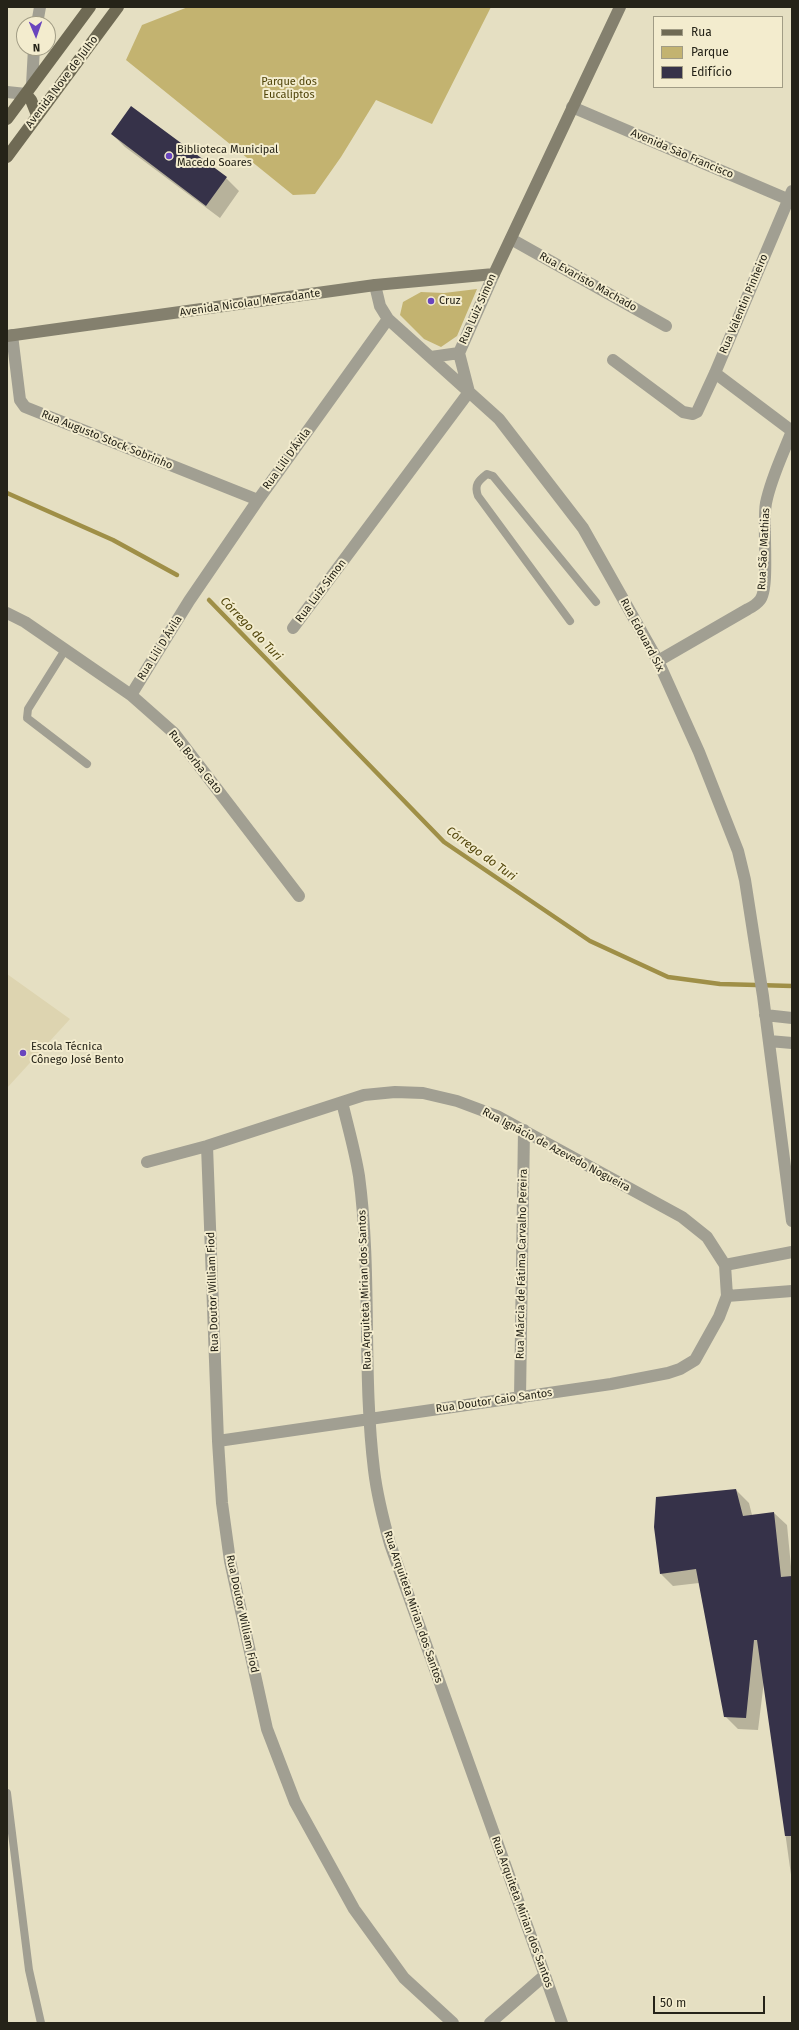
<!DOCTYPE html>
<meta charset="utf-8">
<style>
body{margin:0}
#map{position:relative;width:799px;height:2030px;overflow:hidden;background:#e5dfc2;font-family:"Fira Sans",sans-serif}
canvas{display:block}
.frame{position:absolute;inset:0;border:8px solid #252318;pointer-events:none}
.legend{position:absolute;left:653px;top:16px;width:130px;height:72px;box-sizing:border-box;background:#f3ecce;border:1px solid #a19c85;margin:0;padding:5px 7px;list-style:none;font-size:12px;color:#252318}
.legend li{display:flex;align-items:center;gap:8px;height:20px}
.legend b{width:20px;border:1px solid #a19c85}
.north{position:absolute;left:16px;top:16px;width:40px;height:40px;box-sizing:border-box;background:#f3ecce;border:1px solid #a19c85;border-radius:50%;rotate:178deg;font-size:11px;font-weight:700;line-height:16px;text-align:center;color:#252318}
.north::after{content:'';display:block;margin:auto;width:14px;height:18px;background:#6945be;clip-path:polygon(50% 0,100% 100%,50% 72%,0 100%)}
.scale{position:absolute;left:653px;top:1996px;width:112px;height:18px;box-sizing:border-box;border:2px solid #252318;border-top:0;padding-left:5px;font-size:12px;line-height:14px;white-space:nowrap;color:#252318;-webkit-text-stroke:3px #f3ecce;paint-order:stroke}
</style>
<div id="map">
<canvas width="799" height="2030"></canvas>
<div class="frame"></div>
<ul class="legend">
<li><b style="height:5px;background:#6f6a54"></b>Rua</li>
<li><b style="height:11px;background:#c3b370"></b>Parque</li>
<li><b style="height:11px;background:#363249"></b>Edifício</li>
</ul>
<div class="north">N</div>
<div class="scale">50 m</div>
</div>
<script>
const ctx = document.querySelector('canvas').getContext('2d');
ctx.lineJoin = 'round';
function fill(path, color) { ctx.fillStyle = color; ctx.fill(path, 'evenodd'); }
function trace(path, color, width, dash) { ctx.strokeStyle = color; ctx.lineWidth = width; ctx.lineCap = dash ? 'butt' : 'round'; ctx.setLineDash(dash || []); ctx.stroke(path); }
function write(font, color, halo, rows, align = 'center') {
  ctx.font = font + ' "Fira Sans",sans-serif'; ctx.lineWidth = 4; ctx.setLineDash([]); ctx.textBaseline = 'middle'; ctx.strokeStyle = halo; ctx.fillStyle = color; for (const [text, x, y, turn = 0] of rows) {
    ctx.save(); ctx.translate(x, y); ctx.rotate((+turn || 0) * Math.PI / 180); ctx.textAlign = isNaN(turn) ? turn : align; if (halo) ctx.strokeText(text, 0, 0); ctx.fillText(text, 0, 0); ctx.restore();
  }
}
const built = new Path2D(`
 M7 974 70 1019 7 1088Z`);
const green = new Path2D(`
 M188 7H491L432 124 376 100 341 157 315 194 293 195 126 60 142 25Z
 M477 289 457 336 441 347 424 339 400 315 403 302 421 292 444 293Z`);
const shadow = new Path2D(`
 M112 134 226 178 239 191 220 218 125 147Z
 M736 1490 749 1503 752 1515 774 1513 787 1525 792 1577V1882L764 1681 758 1730 738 1729 725 1716 699 1583 673 1586 661 1574Z`);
const stream = new Path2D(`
 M7 493 113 540 177 575
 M209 600 444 842 590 941 668 977 720 984 792 986`);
const building = new Path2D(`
 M131 106 227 177 206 206 111 134Z
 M736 1489 743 1516 774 1512 781 1577 792 1576V1836H785L757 1640H754L746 1718 724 1717 696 1569 660 1574 654 1527 656 1497Z`);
const lane = new Path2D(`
 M570 621 478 496C474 485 478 481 487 474L493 476 596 602
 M65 650 28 709 27 718 87 764
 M7 1793 29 1970 41 2023`);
const street = new Path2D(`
 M37 24 40 7
 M32 85 34 48
 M7 92 26 94
 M572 107 792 201
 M511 239 666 326
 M375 285 380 306 388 319 499 419 583 528 658 661 699 752 738 851 745 880 763 996 792 1221
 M12 335 20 400 25 407 258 500
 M431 357 459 353
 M613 360 683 412 693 414 697 412 715 373 792 191
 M715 373 792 431
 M7 613 25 622 131 695 174 733 299 896
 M293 628 469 392 459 353 494 274
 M658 661 748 609C752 607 757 604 760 600 770 589 762 523 766 503 771 478 783 454 792 431
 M131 695 189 601 258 500 388 319
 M765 1015 792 1018
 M769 1041 792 1043
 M342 1102C348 1127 355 1151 359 1176 372 1273 362 1372 374 1470 377 1495 383 1519 390 1544L562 2023
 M207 1146 218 1441 222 1503 230 1561 267 1729 295 1802 354 1909 404 1978 453 2023
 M147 1162 207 1146 364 1095 395 1092 423 1093 457 1101 497 1116 682 1217 707 1237 725 1265 727 1296 719 1317 695 1360 680 1369 668 1373 611 1384 218 1441
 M725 1265 792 1252
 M727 1296 792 1291
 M520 1398 524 1130
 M490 2023 545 1975`);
const secondary = new Path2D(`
 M7 336 375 285 494 274 620 7`);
const primary = new Path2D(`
 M26 94 31 100 37 115
 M7 119 90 7
 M7 157 118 7`);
const markers = [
 [169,156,4,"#6945be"],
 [431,301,4,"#6945be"],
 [23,1053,4,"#6945be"]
];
const streetNames = [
 ["Avenida Nove de Julho",62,82,-53],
 ["Avenida São Francisco",682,154,23],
 ["Rua Evaristo Machado",588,282,29],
 ["Avenida Nicolau Mercadante",250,303,-8],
 ["Rua Valentin Pinheiro",744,304,-67],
 ["Rua Luiz Simon",478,309,-66],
 ["Rua Augusto Stock Sobrinho",107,440,22],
 ["Rua Lili D'Ávila",287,459,-54],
 ["Rua São Mathias",764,549,-87],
 ["Rua Luiz Simon",321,591,-53],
 ["Rua Edouard Six",642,635,62],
 ["Rua Lili D Ávila",160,648,-58],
 ["Rua Borba Gato",195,762,51],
 ["Rua Ignácio de Azevedo Nogueira",556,1150,28],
 ["Rua Márcia de Fátima Carvalho Pereira",522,1264,-89],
 ["Rua Arquiteta Mirian dos Santos",365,1290,-92],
 ["Rua Doutor William Fiod",213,1292,-92],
 ["Rua Doutor Caio Santos",494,1401,-8],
 ["Rua Arquiteta Mirian dos Santos",413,1607,71],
 ["Rua Doutor William Fiod",242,1614,78],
 ["Rua Arquiteta Mirian dos Santos",522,1912,70]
];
const parkNames = [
 ["Parque dos",289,82],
 ["Eucaliptos",289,95]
];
const poiNames = [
 ["Biblioteca Municipal",177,150],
 ["Macedo Soares",177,163],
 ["Cruz",439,301],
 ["Escola Técnica",31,1047],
 ["Cônego José Bento",31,1060]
];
const waterNames = [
 ["Córrego do Turi",251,629,46],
 ["Córrego do Turi",481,854,36]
];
fill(built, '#ddd4b0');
fill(green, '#c3b370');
fill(shadow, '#0003');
trace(stream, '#9f8f47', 4.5);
fill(building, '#363249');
trace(lane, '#a19f92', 8);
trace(street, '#a19f92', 12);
trace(secondary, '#84806e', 12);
trace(primary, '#6f6a54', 12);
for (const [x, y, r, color] of markers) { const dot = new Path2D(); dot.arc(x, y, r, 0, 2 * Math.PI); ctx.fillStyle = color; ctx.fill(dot); trace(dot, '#f3ecce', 1.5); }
write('11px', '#252318', '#f3ecce', streetNames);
write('11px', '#4f4308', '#f3ecce', parkNames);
write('11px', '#252318', '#f3ecce', poiNames, 'left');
write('italic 12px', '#51450a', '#f3ecce', waterNames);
</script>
